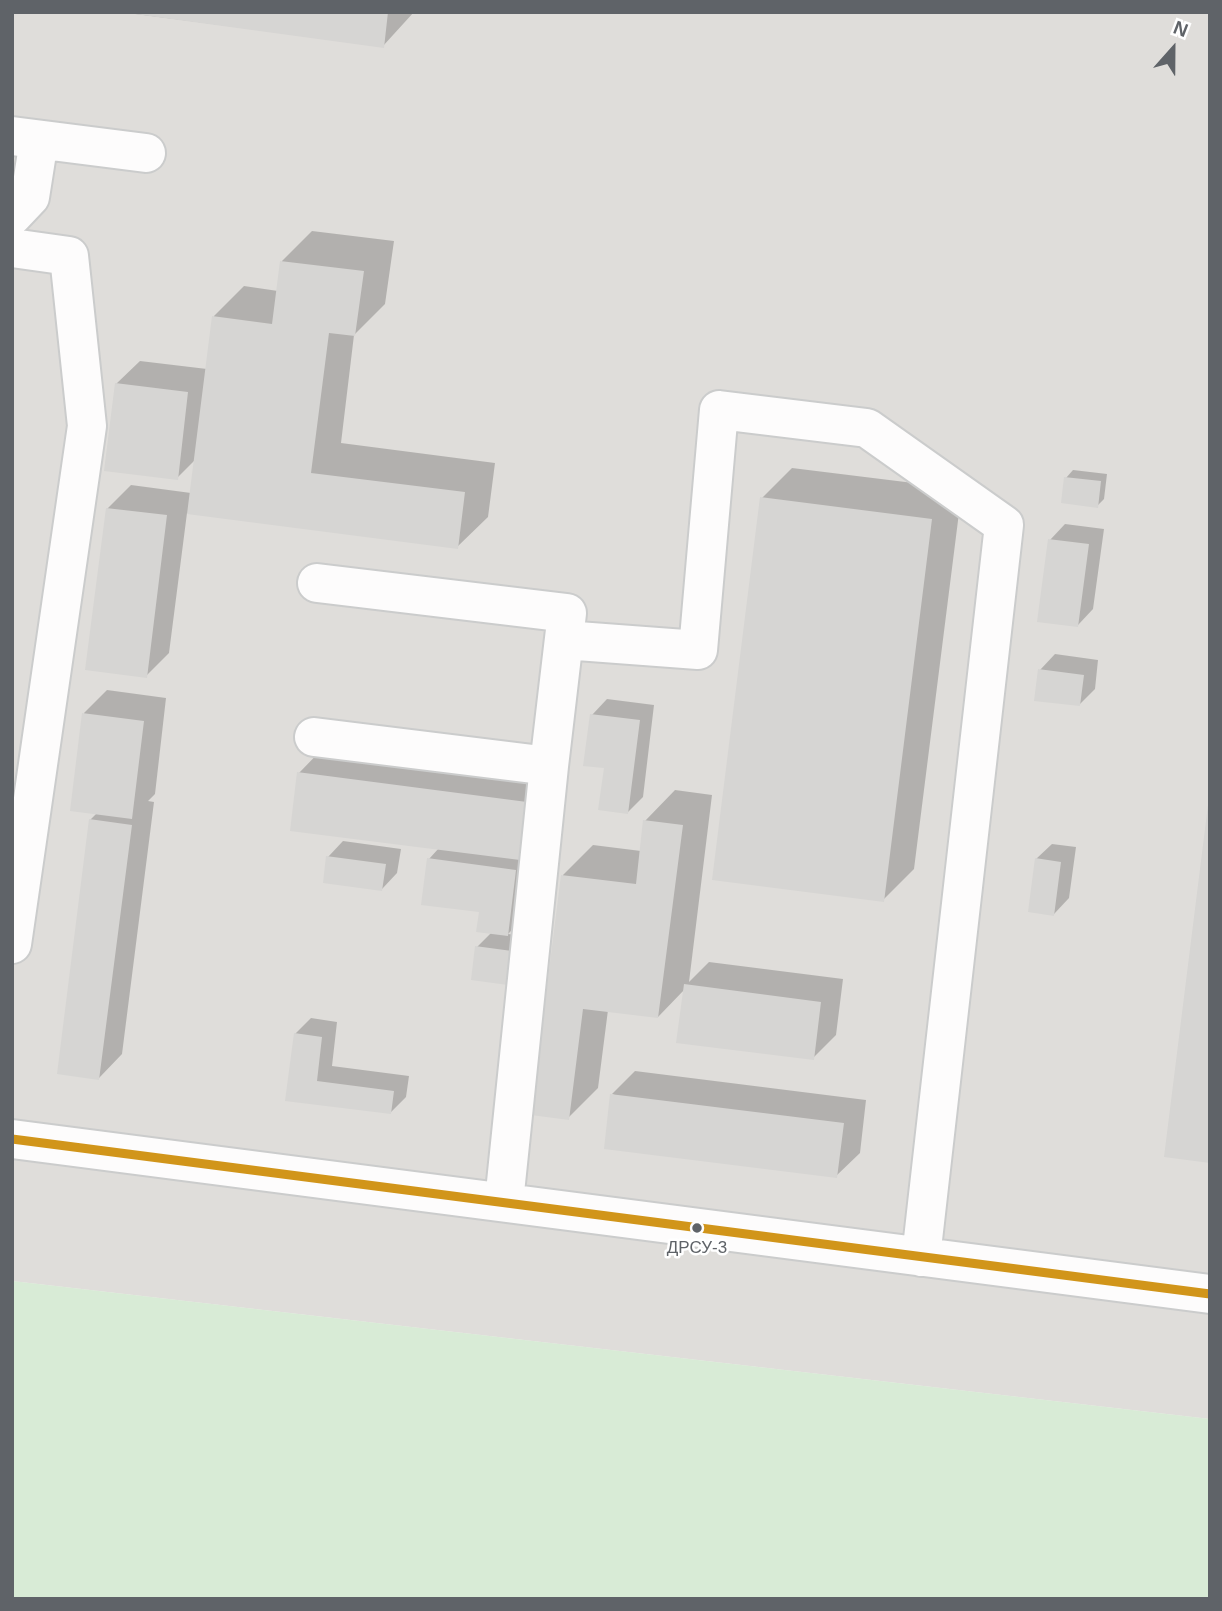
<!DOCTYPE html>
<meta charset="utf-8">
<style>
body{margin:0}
#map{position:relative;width:1222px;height:1611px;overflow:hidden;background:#efeeea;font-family:Helvetica,sans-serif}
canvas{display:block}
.frame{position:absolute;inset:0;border:14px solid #5f6368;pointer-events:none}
.north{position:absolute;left:1138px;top:14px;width:70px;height:70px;-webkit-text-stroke:5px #fff;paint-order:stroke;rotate:21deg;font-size:19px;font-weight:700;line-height:28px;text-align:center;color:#5f6368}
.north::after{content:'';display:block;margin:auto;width:24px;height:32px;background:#5f6368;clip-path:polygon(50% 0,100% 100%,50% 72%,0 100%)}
</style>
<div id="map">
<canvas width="1222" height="1611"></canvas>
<div class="frame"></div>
<div class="north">N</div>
</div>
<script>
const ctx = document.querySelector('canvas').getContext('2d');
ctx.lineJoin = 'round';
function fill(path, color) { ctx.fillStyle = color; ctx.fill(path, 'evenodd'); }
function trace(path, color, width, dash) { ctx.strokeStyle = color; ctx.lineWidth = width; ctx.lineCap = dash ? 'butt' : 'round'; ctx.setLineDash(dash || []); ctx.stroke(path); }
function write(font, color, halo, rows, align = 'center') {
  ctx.font = font + ' Helvetica,sans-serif'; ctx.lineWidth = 5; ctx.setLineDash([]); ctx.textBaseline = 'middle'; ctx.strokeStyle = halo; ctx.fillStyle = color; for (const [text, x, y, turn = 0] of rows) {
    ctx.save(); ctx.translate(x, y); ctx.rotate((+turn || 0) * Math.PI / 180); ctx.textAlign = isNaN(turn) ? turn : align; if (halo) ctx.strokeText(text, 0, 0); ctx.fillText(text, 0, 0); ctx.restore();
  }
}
const industrial = new Path2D(`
 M12 12H1210V1419L12 1281Z`);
const green = new Path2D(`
 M12 1281 1210 1419V1599H12Z`);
const shadow = new Path2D(`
 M120 12H414L383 46Z
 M312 231 394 241 385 304 354 335 341 443 495 463 488 517 457 547 187 513 169 653 146 676 107 509 131 485 191 493 195 460 177 478 116 384 140 361 207 369 214 316 244 286 278 291 282 261Z
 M792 468 962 489 914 869 883 900 762 498Z
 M1073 470 1107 474 1104 499 1097 506 1066 478Z
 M1065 524 1104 529 1093 609 1078 625 1050 540Z
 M1055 654 1098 660 1095 689 1079 705 1040 670Z
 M107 690 166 698 155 794 148 801 154 802 122 1054 99 1078 90 820 97 813 84 713Z
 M607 699 654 705 643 797 627 813 606 767 592 715Z
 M329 742 557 772 531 911 508 934 526 936 523 967 477 947 492 932 481 910 429 859 439 848 299 773Z
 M675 790 712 795 689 982 709 962 843 979 836 1035 813 1058 685 989 658 1017 608 1010 598 1088 568 1118 563 875 593 845 641 851 645 821Z
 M343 841 401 849 397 873 382 889 328 857Z
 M1052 844 1076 847 1069 898 1054 914 1036 859Z
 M311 1018 337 1022 332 1066 409 1076 406 1097 391 1112 287 1099 295 1034Z
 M635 1071 866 1100 860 1153 836 1176 612 1094Z`);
const building = new Path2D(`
 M120 12H388L384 48Z
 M280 261 364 271 355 336 329 333 311 473 465 492 458 549 187 514 212 316 272 324Z
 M115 383 188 392 178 480 104 471Z
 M1064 477 1101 481 1098 508 1061 503Z
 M760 497 932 519 884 902 712 880Z
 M106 508 167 515 147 678 85 670Z
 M1048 539 1089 544 1078 627 1037 622Z
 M1038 669 1084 675 1080 706 1034 701Z
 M82 713 144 721 132 819 70 811Z
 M590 714 640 720 628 814 598 810 604 768 583 766Z
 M297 772 527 802 520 860 290 831Z
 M1208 805H1210V1163L1164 1157Z
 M89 819 132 825 99 1080 57 1074Z
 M643 820 683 825 658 1018 583 1009 569 1120 531 1115 561 875 636 884Z
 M326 856 386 864 382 891 323 883Z
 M427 858 516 870 508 936 476 932 479 912 421 905Z
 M1035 858 1061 862 1054 916 1028 912Z
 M475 946 512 951 508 985 471 980Z
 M684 984 821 1002 814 1060 676 1043Z
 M294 1033 322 1037 317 1081 394 1091 391 1114 285 1101Z
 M610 1094 844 1123 837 1178 604 1149Z`);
const minor = new Path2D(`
 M12 136 146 153
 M12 216 30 197 39 140
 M12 248 69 256 87 426 12 944
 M317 583 567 613 549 766
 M564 640 698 650 719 410 867 428 1004 525 921 1257
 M314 737 549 766 504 1202
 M12 1139 1210 1294`);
const bus1 = new Path2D(`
 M12 1139 1210 1294`);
const markers = [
 [697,1228,6,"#5f6368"]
];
const busNames = [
 ["ДРСУ-3",697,1248]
];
fill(industrial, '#dfddda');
fill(green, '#d8ebd6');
fill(shadow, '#0003');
fill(building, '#d6d5d3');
trace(minor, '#cbcccc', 42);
trace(minor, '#fdfcfc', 38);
trace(bus1, '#d1951a', 9);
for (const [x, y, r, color] of markers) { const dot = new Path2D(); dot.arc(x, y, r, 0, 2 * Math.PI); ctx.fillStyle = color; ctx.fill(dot); trace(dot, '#fff', 2.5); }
write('17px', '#5f6368', '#fff', busNames);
</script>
